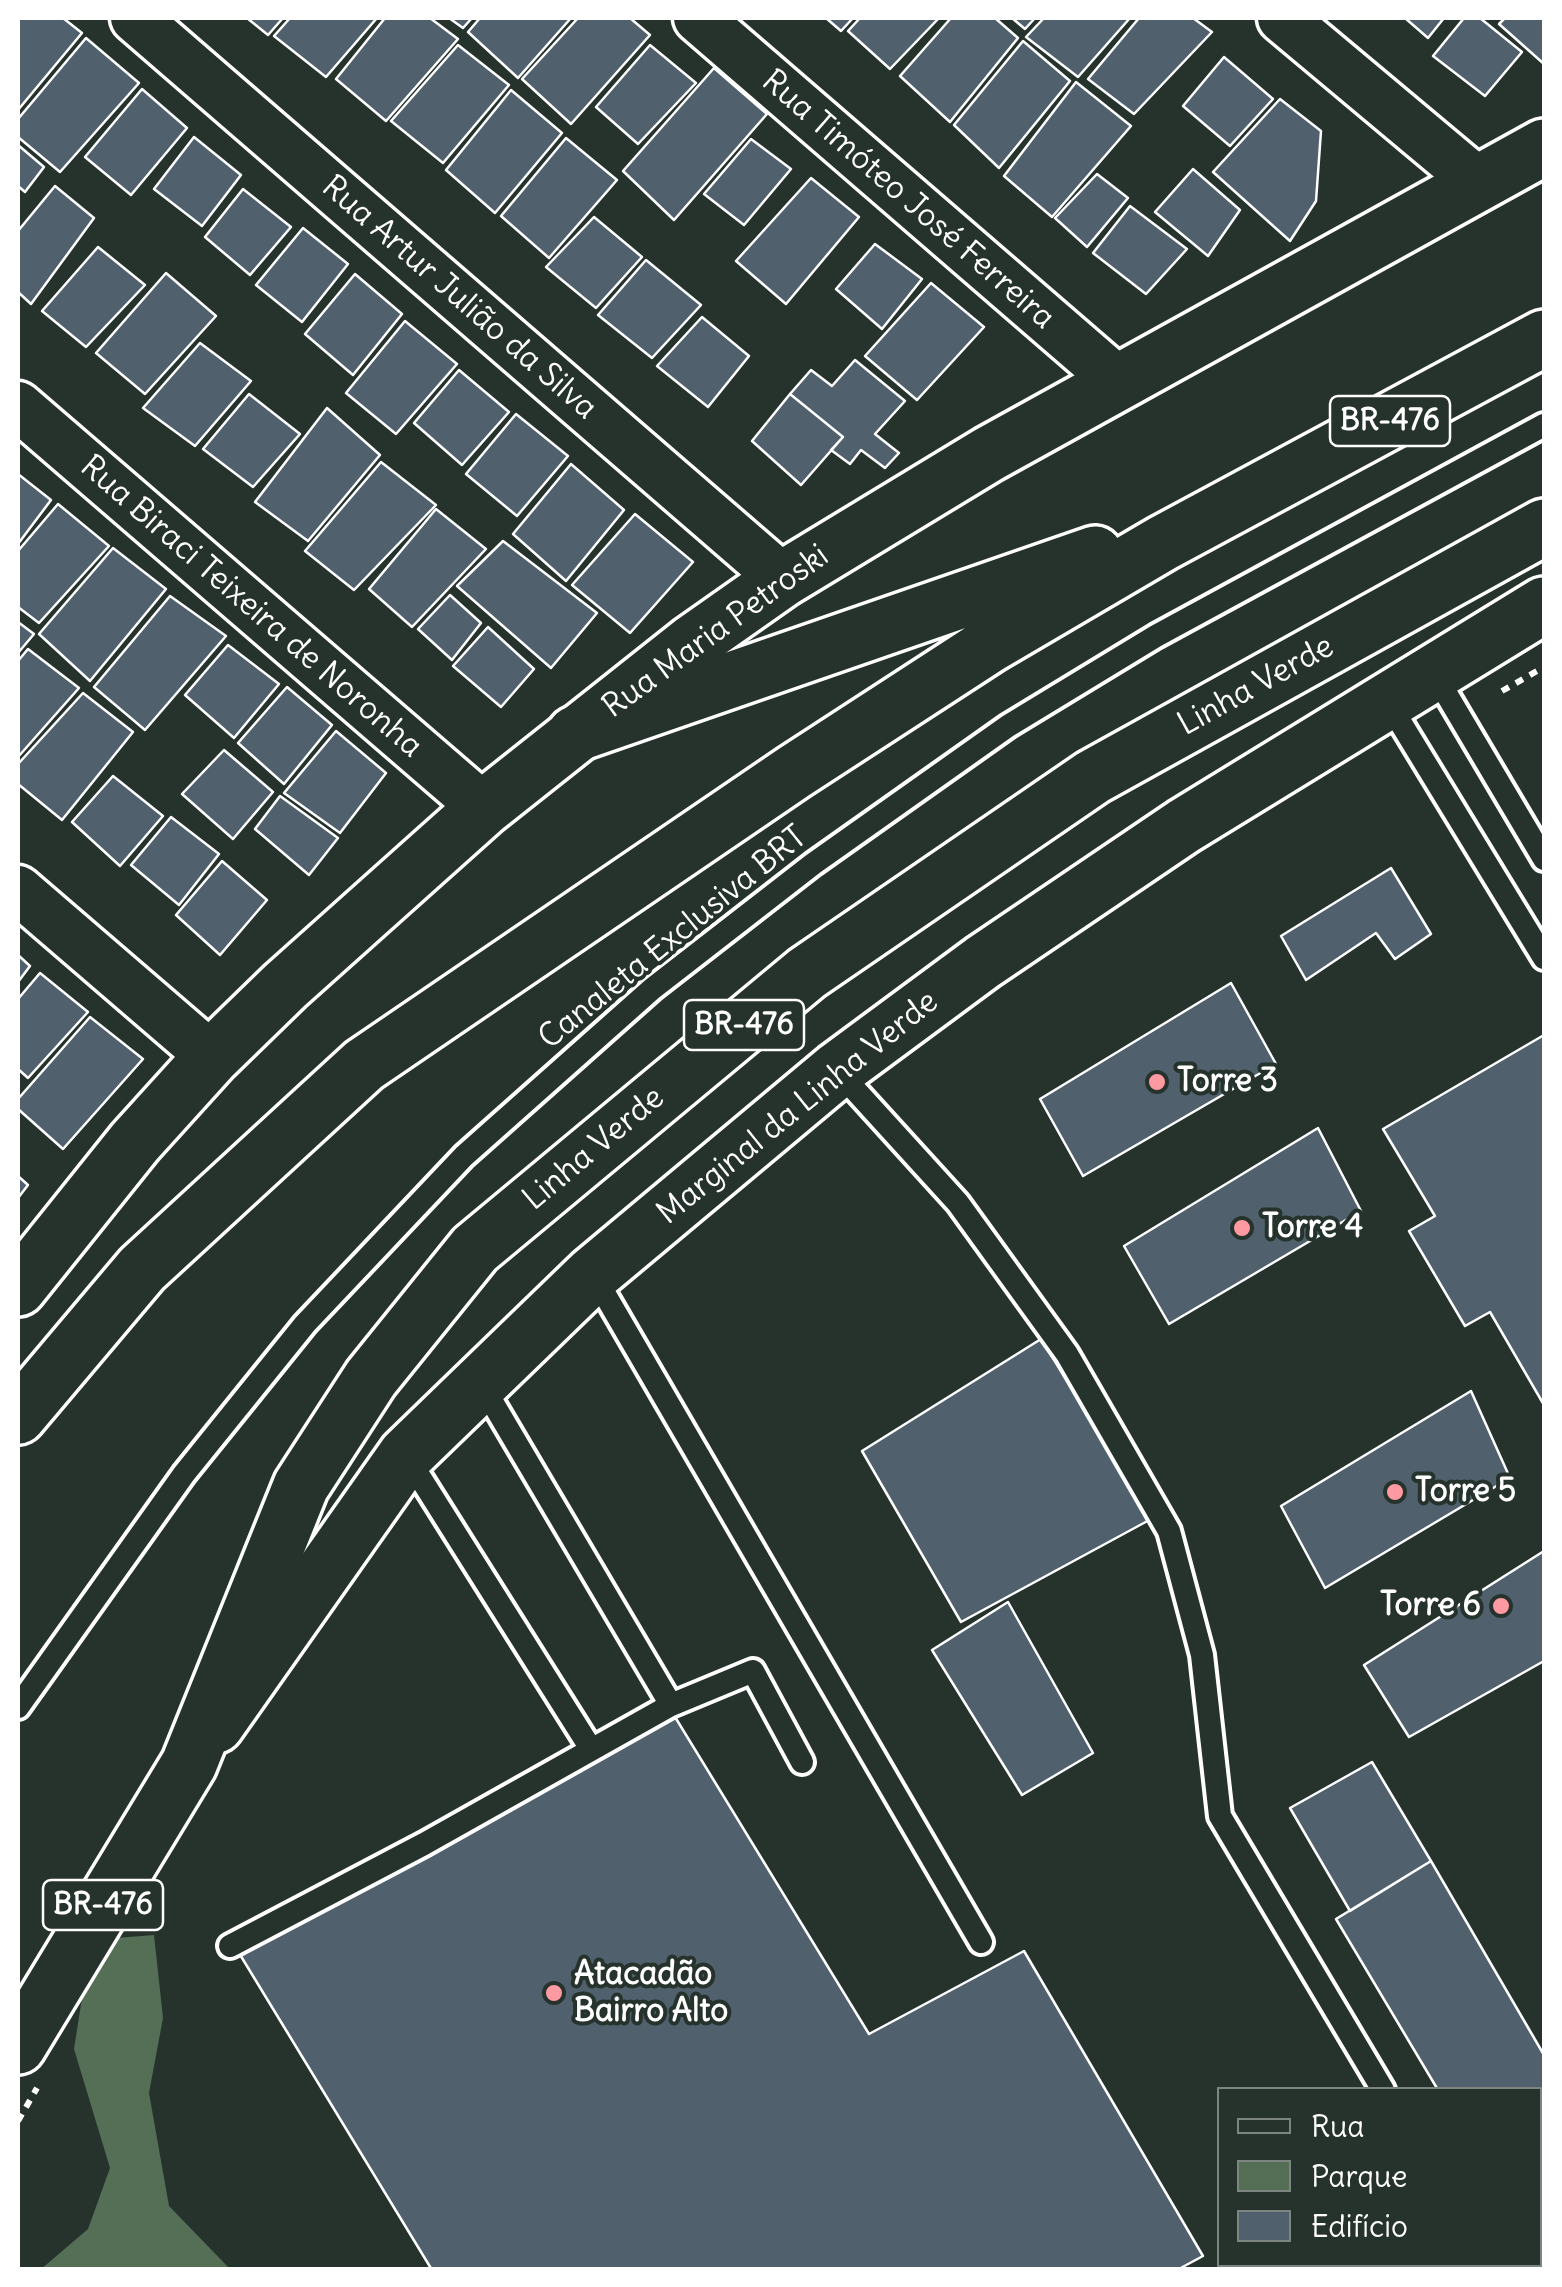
<!DOCTYPE html>
<meta charset="utf-8">
<style>
body{margin:0}
#map{position:relative;width:1562px;height:2287px;overflow:hidden;background:#26332d;font-family:Delius,sans-serif}
canvas{display:block}
.frame{position:absolute;inset:0;border:20px solid #fff;pointer-events:none}
.legend{position:absolute;left:1217px;top:2087px;width:325px;height:180px;box-sizing:border-box;background:#26332d;border:2px solid #7d8581;margin:0;padding:12px 18px;list-style:none;font-size:30px;color:#fff}
.legend li{display:flex;align-items:center;gap:20px;height:50px}
.legend b{width:50px;border:2px solid #7d8581}
</style>
<div id="map">
<canvas width="1562" height="2287"></canvas>
<div class="frame"></div>
<ul class="legend">
<li><b style="height:12px;background:#26332d"></b>Rua</li>
<li><b style="height:28px;background:#546f56"></b>Parque</li>
<li><b style="height:28px;background:#50616d"></b>Edifício</li>
</ul>
</div>
<script>
const ctx = document.querySelector('canvas').getContext('2d');
ctx.lineJoin = 'round';
function fill(path, color) { ctx.fillStyle = color; ctx.fill(path, 'evenodd'); }
function trace(path, color, width, dash) { ctx.strokeStyle = color; ctx.lineWidth = width; ctx.lineCap = dash ? 'butt' : 'round'; ctx.setLineDash(dash || []); ctx.stroke(path); }
function write(font, color, halo, rows, align = 'center') {
  ctx.font = font + ' Delius,sans-serif'; ctx.lineWidth = 8; ctx.setLineDash([]); ctx.textBaseline = 'middle'; ctx.strokeStyle = halo; ctx.fillStyle = color; for (const [text, x, y, turn = 0] of rows) {
    ctx.save(); ctx.translate(x, y); ctx.rotate((+turn || 0) * Math.PI / 180); ctx.textAlign = isNaN(turn) ? turn : align; if (halo) ctx.strokeText(text, 0, 0); ctx.fillText(text, 0, 0); ctx.restore();
  }
}
const green = new Path2D(`
 M154 1935 163 2018 149 2093 169 2206 230 2269 40 2270 88 2229 110 2168 74 2049 91 1940Z`);
const building = new Path2D(`
 M18 18H63L82 33 18 110Z
 M247 18H283L268 35Z
 M290 18H377L326 77 274 36Z
 M385 18H430L458 39 386 121 336 79Z
 M449 18H472L463 28Z
 M480 18H571L518 78 468 32Z
 M578 18H630L650 35 571 124 522 79Z
 M826 18H853L841 31Z
 M860 18H939L890 69 848 31Z
 M951 18H995L1018 38 950 122 900 76Z
 M1012 18H1035L1025 29Z
 M1044 18H1130L1078 77 1026 37Z
 M1139 18H1193L1212 32 1134 114 1088 79Z
 M1405 18H1444L1428 38Z
 M1464 18H1480L1522 52 1485 96 1433 56Z
 M1505 18H1544V64L1499 24Z
 M86 38 139 83 60 172 18 137V119Z
 M1023 41 1070 81 999 168 954 125Z
 M458 45 509 85 443 163 391 121Z
 M650 45 696 83 638 144 596 107Z
 M1224 57 1273 99 1230 146 1183 106Z
 M714 68 767 114 674 220 623 171Z
 M1076 82 1131 126 1052 217 1004 176Z
 M142 89 187 128 131 195 85 157Z
 M511 90 562 133 495 213 446 170Z
 M1280 99 1321 131 1316 201 1290 241 1213 172Z
 M194 137 241 175 202 226 154 189Z
 M566 138 617 180 549 258 501 216Z
 M751 139 791 169 744 225 704 194Z
 M18 145 44 167 25 192 18 186Z
 M1193 169 1240 210 1208 256 1155 212Z
 M1097 174 1128 198 1087 247 1055 218Z
 M811 178 859 217 786 304 736 261Z
 M55 186 94 218 31 304 18 292V231Z
 M243 189 291 227 250 275 205 237Z
 M1130 206 1187 249 1146 294 1093 253Z
 M594 217 642 257 596 308 546 267Z
 M303 228 348 264 302 322 256 285Z
 M875 244 922 279 882 329 836 289Z
 M98 247 145 285 86 347 42 311Z
 M646 260 701 305 652 358 598 315Z
 M166 273 216 316 145 394 96 353Z
 M355 274 402 314 353 375 305 334Z
 M931 283 984 327 917 400 865 356Z
 M702 317 749 356 708 407 657 366Z
 M405 321 457 364 396 434 346 393Z
 M200 343 251 381 195 446 143 408Z
 M855 360 905 401 875 434 899 453 885 468 861 450 850 464 831 450 843 437 790 394 811 370 832 386Z
 M459 370 509 412 462 465 414 423Z
 M249 394 300 434 253 487 203 449Z
 M790 394 843 437 801 485 752 441Z
 M327 408 380 455 308 541 255 502Z
 M516 414 568 456 517 516 466 474Z
 M381 462 436 505 354 590 305 551Z
 M571 464 624 510 566 581 513 534Z
 M18 474 51 500 18 544Z
 M58 504 109 546 39 623 18 607V551Z
 M436 509 486 549 412 627 369 589Z
 M635 514 693 562 630 633 572 585Z
 M503 541 597 613 551 668 457 586Z
 M113 548 166 589 90 681 39 634Z
 M450 595 481 623 452 660 418 629Z
 M170 596 226 636 145 730 94 687Z
 M18 622 34 634 18 653Z
 M488 627 534 669 501 707 453 666Z
 M228 645 279 684 234 738 185 695Z
 M28 649 79 688 18 757V661Z
 M287 687 332 725 284 784 238 743Z
 M83 693 133 732 62 820 18 784V764Z
 M336 731 386 773 340 833 284 793Z
 M224 750 273 792 233 839 182 794Z
 M113 776 163 816 120 866 72 822Z
 M280 796 338 838 309 875 255 829Z
 M171 817 219 854 179 905 131 865Z
 M222 861 267 900 220 955 176 915Z
 M1391 868 1431 934 1395 959 1376 933 1306 980 1281 936Z
 M18 955 30 966 18 982Z
 M40 973 88 1012 28 1078 18 1069V999Z
 M1231 983 1276 1064 1083 1176 1040 1099Z
 M90 1017 143 1059 63 1149 18 1109V1099Z
 M1544 1035V1405L1490 1312 1465 1326 1409 1231 1435 1216 1383 1129Z
 M1318 1128 1361 1211 1169 1324 1124 1246Z
 M18 1176 28 1185 18 1198Z
 M1041 1339 1153 1518 961 1622 862 1451Z
 M1471 1391 1510 1478 1325 1588 1281 1506Z
 M1544 1551V1661L1409 1737 1364 1665Z
 M1008 1602 1093 1753 1022 1795 932 1650Z
 M672 1712 869 2034 1024 1951 1203 2256 1177 2270H432L239 1953Z
 M1372 1762 1431 1861 1350 1911 1290 1808Z
 M1431 1861 1544 2055V2269L1540 2260V2090H1438L1336 1919Z`);
const path = new Path2D(`
 M1502 691 1544 667
 M18 2121 37 2088`);
const lane = new Path2D(`
 M1434 673 1544 859
 M1388 702 1544 958
 M837 1070 958 1203 1067 1354 1169 1531 1202 1655 1220 1816 1383 2090
 M593 1274 981 1942
 M481 1383 671 1705
 M406 1455 591 1749
 M18 1707 184 1474 305 1324 464 1156 652 989 813 864 1008 726 1156 636 1544 425
 M230 1946 424 1844 671 1705 753 1671 802 1762
 M1487 2264 1490 2270`);
const street = new Path2D(`
 M135 18 783 579
 M698 18 1119 382
 M1282 18 1479 183
 M18 406 484 808
 M18 890 212 1057`);
const secondary = new Path2D(`
 M18 1288 135 1142 212 1057 285 986 484 808 692 643 783 579 989 454 1544 147
 M216 1725 406 1455 593 1274 837 1070 983 962 1184 826 1544 605`);
const highway = new Path2D(`
 M575 734 1095 554
 M18 1416 142 1269 364 1065 794 772 991 644 1163 543 1544 338
 M18 2046 189 1764 301 1486 371 1378 475 1249 807 973 1093 777 1544 527`);
const markers = [
 [1157,1082,10,"#ff9aa2"],
 [1242,1228,10,"#ff9aa2"],
 [1395,1492,10,"#ff9aa2"],
 [1501,1606,10,"#ff9aa2"],
 [554,1993,10,"#ff9aa2"]
];
const shields = [
 [1390,421,120],
 [744,1025,120],
 [103,1905,120]
];
const shieldNames = [
 ["BR-476",1390,421],
 ["BR-476",744,1025],
 ["BR-476",103,1905]
];
const streetNames = [
 ["Rua Timóteo José Ferreira",908,200,41],
 ["Rua Artur Julião da Silva",459,298,41],
 ["Rua Biraci Teixeira de Noronha",251,607,41],
 ["Rua Maria Petroski",716,632,-36],
 ["Linha Verde",1256,686,-29],
 ["Canaleta Exclusiva BRT",673,938,-39],
 ["Marginal da Linha Verde",798,1108,-39],
 ["Linha Verde",594,1149,-40]
];
const poiNames = [
 ["Torre 3",1177,1082],
 ["Torre 4",1262,1228],
 ["Torre 5",1415,1492],
 ["Torre 6",1481,1606,"right"],
 ["Atacadão",574,1975],
 ["Bairro Alto",574,2012]
];
fill(green, '#546f56');
fill(building, '#50616d');
trace(building, '#fff', 2.5);
trace(lane, '#fff', 30);
trace(street, '#fff', 55);
trace(secondary, '#fff', 62);
trace(highway, '#fff', 62);
trace(path, '#fff', 6, [8, 8]);
trace(lane, '#26332d', 22);
trace(street, '#26332d', 48);
trace(secondary, '#26332d', 55);
trace(highway, '#26332d', 55);
for (const [x, y, r, color] of markers) { const dot = new Path2D(); dot.arc(x, y, r, 0, 2 * Math.PI); ctx.fillStyle = color; ctx.fill(dot); trace(dot, '#26332d', 4); }
for (const [x, y, w] of shields) { const box = new Path2D(); box.roundRect(x - w / 2, y - 25, w, 50, 8); ctx.fillStyle = '#26332d'; ctx.fill(box); trace(box, '#fff', 2.5); }
write('bold 30px', '#fff', null, shieldNames);
write('32px', '#fff', '#26332d', streetNames);
write('bold 32px', '#fff', '#26332d', poiNames, 'left');
</script>
